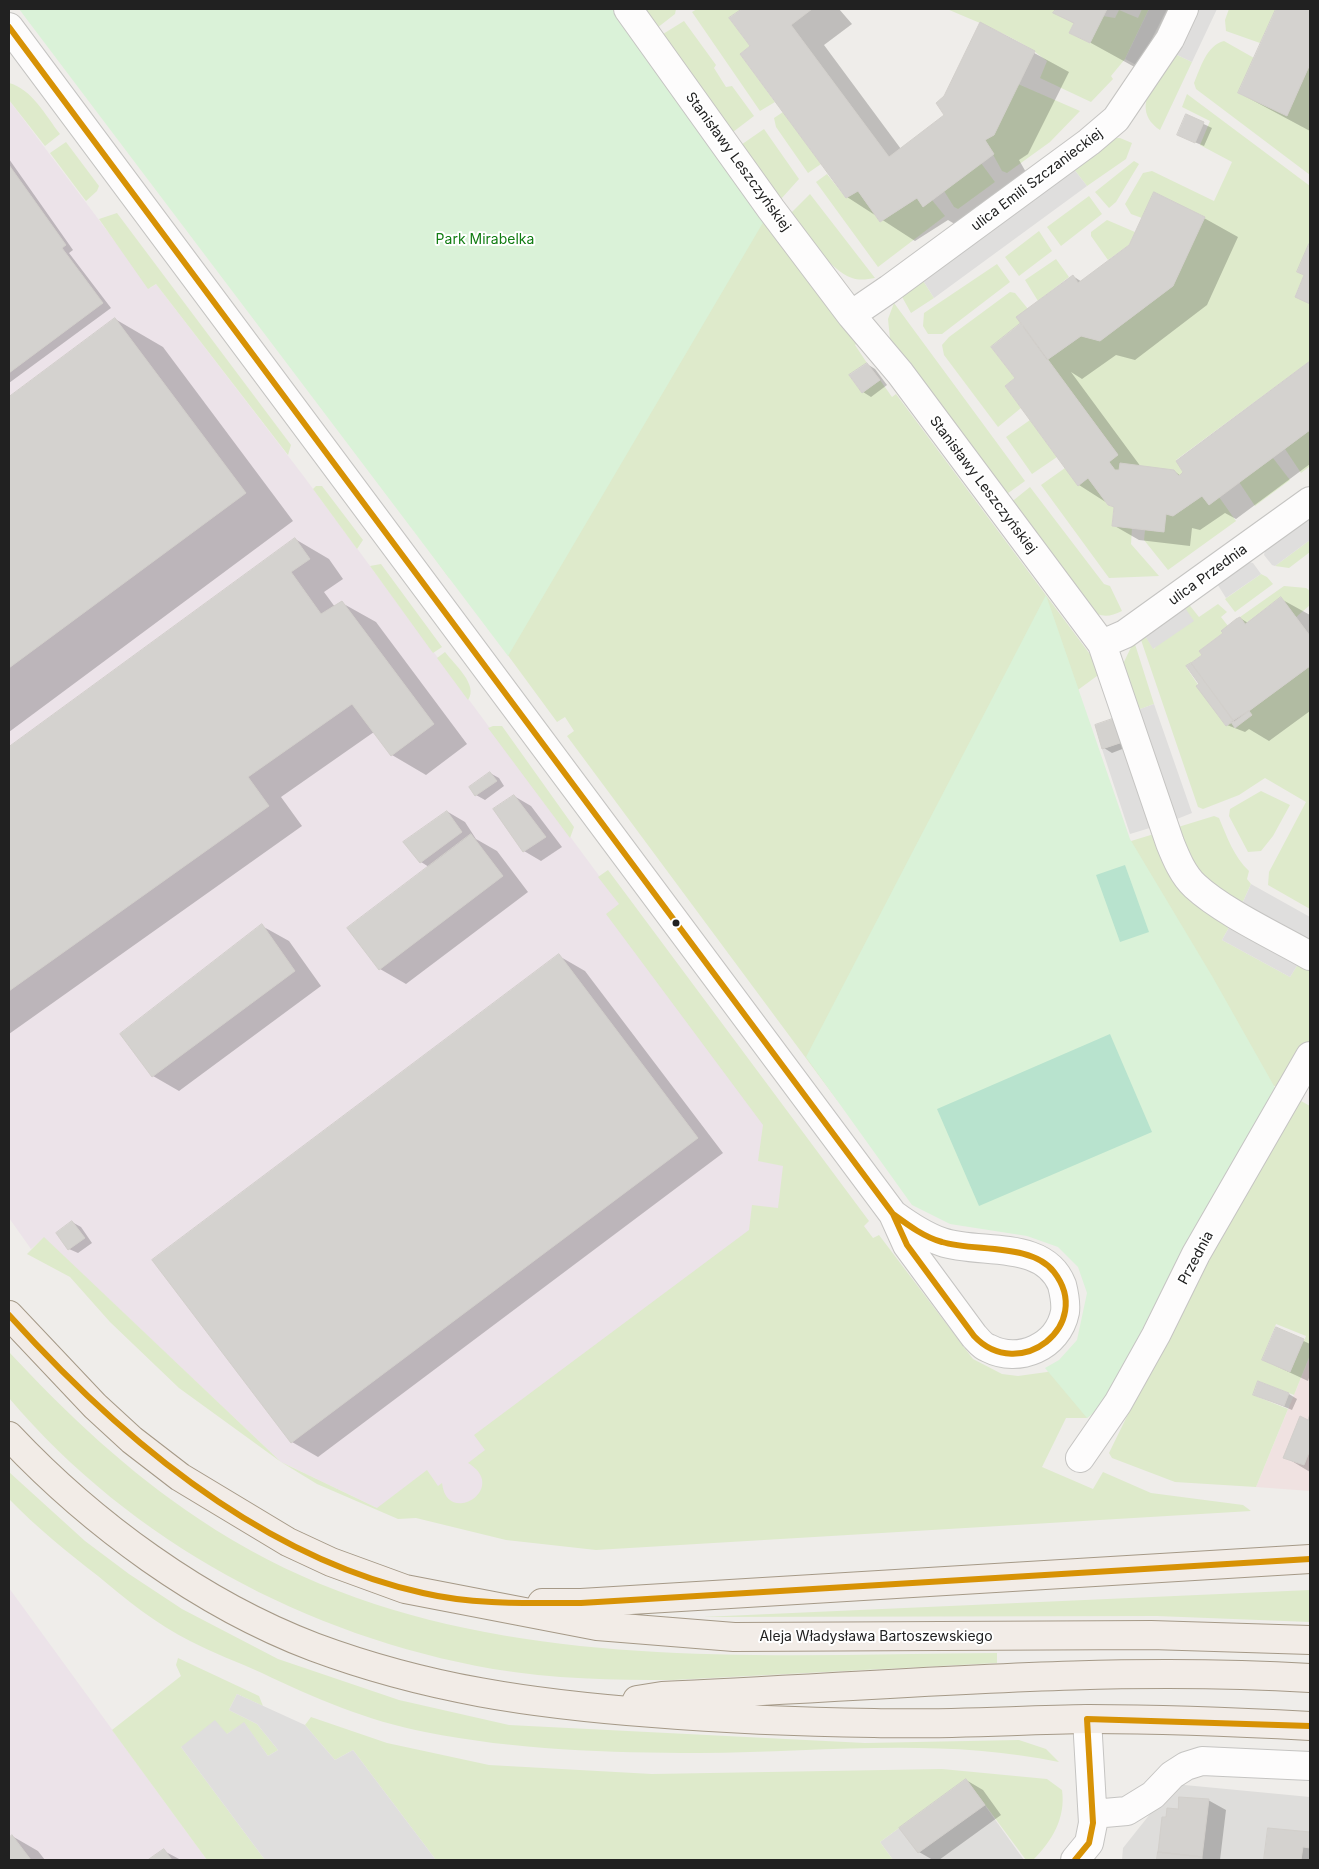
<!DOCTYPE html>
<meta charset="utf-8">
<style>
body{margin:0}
#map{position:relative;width:1319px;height:1869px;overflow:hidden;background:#efedea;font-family:Inter,sans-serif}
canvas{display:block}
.frame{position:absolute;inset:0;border:10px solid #212121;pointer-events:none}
</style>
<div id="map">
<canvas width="1319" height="1869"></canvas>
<div class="frame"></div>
</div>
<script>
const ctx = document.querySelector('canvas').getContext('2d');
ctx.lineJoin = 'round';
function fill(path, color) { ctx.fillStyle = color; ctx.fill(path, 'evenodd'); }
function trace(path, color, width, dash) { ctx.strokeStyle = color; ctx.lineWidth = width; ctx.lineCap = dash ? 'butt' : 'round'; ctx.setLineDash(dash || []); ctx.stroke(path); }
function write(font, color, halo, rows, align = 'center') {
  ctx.font = font + ' Inter,sans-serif'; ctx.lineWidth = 4; ctx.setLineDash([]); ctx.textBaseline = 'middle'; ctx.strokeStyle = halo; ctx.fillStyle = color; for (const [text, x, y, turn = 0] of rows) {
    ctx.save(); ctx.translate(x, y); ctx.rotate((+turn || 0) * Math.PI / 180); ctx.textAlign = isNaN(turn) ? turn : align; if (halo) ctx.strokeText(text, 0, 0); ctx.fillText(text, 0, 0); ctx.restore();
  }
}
const residential = new Path2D(`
 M966 1779 1024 1860H893L880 1842Z
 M1174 1784 1310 1797V1860H1122L1123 1848Z`);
const commercial = new Path2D(`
 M1310 1356V1491L1256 1487Z`);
const industrial = new Path2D(`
 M9 100 150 288 156 284 302 474 827 1184 505 1505 377 1508 281 1462 44 1238 31 1249 9 1218Z
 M9 1588 68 1669 207 1860H9Z`);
const grass = new Path2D(`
 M612 9 859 342 855 345 867 363 849 375 862 393 880 380 892 397 896 394 1095 661 1101 673 1022 731 837 1100 567 736 574 731 565 717 557 722 460 590 457 573 449 578 400 511Z
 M644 9H676L675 14 657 28Z
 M697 9H742L729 18 750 46 740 54 775 102 760 111 692 12Z
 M947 9H1056L1054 13 1074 23 1069 33 1090 43 1103 16 1115 18 1119 10 1138 18 1142 9H1149L1125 59 1111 76 1113 79 1091 102 1040 78 1047 61C1018 37 981 24 947 9Z
 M1229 9H1276L1260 43 1226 31 1225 20Z
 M684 21 716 65 714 68 726 87 732 86 754 116 733 132 663 34Z
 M1224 41 1254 58 1238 93 1287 115 1310 64V175L1196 89 1194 83C1201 67 1206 46 1224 41Z
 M1173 53 1192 62 1160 130C1128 108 1158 78 1173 53Z
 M9 83C32 89 46 116 60 134L45 146 9 100Z
 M1018 84 1080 111 1050 142 1007 173 1002 171 985 140 994 135Z
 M1187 94 1310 186V245L1297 272 1304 275 1295 296 1310 304V361L1176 460 1183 472 1179 476 1120 464 1119 470H1115L1109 462 1118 454 1047 360 1081 336 1100 341 1173 286 1204 217 1155 193 1142 218 1131 214 1125 204 1143 173 1152 171 1214 201 1232 162 1200 145 1210 121 1182 107Z
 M783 112 821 164 808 173 776 127 774 118Z
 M764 129 799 179 781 199 775 198 738 147Z
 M1114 138H1120L1132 143 1126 159 1087 186 1073 168Z
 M66 142 99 186 97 191 86 201 50 153Z
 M1134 161 1139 164 1116 202 1109 208 1095 192Z
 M981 163 995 182 958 209 954 207 944 191Z
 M827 174 846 198 858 191 880 222 917 198 923 207 932 200 945 216 878 267 816 182Z
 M810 194 875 278C868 279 860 281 852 278 829 270 806 233 790 214Z
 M1089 196 1102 214 1061 246 1047 227Z
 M117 213 291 445 288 455 156 284 148 289 99 219Z
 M1107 220 1135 232 1129 245 1108 260 1091 236V232Z
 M1039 231 1052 251 1019 276 1005 257Z
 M1056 259 1069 277 1038 301 1025 280Z
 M997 264 1010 282 942 334H928L923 326 924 313Z
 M922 279 934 298 911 313 901 295Z
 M1010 292 1015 293 1028 309 1021 323 991 347 1015 378 1005 386 1021 408 998 427 944 355 942 345 949 337Z
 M894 303 1025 481 1004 496 890 339 888 319Z
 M1030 420 1057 457 1032 474 1006 437Z
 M1310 430V466L1301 473 1285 449Z
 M1273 458 1290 480 1255 506 1239 482Z
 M1065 468 1078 485 1088 478 1108 505 1114 507 1112 526 1132 528 1131 544 1159 576 1109 578 1041 485Z
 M316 486H322L363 540 357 549 313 489Z
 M1030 487 1104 584 1110 586 1122 611C1108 618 1100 617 1088 609L1009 504Z
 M1202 496 1209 505 1219 497 1236 521 1168 570 1144 540 1145 530 1163 532 1166 514 1173 516Z
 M1310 540V552L1289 568 1275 566Z
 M381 564 442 647 433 653 370 566Z
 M1261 574 1267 577 1273 584 1235 612 1225 599Z
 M1284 586 1306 588 1310 591V605L1295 618 1281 597 1245 624 1240 617Z
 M1187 602 1199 617 1218 604 1227 612 1221 617 1228 626 1223 633 1199 651 1202 655 1186 667 1226 726 1231 722 1235 727 1252 715 1249 711 1310 666V909L1268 885 1269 872 1306 802 1265 778 1239 795 1203 809 1198 807 1140 637 1144 634 1154 649Z
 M1134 641 1154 704 1135 711 1123 664Z
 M445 652C454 664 479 685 468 700L437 658Z
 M493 726H502L574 827 570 838 488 728Z
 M1261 791 1290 805 1273 836 1261 851 1248 852 1229 816 1230 809Z
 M1214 816 1219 818C1227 837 1234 857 1249 871L1247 879 1251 884 1242 904 1199 875 1175 828Z
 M1154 834 1232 922 1222 940 1290 977 1300 961 1310 967V1039L1282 1088 1174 1061 1069 860Z
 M608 870 869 1221 864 1226 873 1238 879 1235 973 1359 1002 1374 1018 1376 1047 1372 1062 1363 1091 1320 1070 1038 1107 1402 1087 1418H1066L1042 1467 1093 1489 1103 1472 1151 1493 1243 1505 1251 1511 596 1550 506 1540 416 1518 398 1519 317 1484 281 1462 179 1388 110 1322 70 1277 27 1254 44 1237 281 1462 377 1508 427 1470 438 1486 442 1483C447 1528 510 1488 468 1463L485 1450 474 1435 749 1230 752 1205 778 1208 783 1166 758 1161 763 1125 606 914 619 904 598 877Z
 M1301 1101 1310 1106V1355L1294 1395 1258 1381 1253 1395 1288 1409 1256 1487 1175 1482 1112 1458 1109 1453 1186 1296 1291 1113ZM1276 1324 1306 1336 1290 1372 1262 1360Z
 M9 1352C67 1414 128 1472 199 1519 435 1678 726 1655 997 1653V1663L673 1680C613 1680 553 1679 493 1669 307 1636 132 1543 9 1398Z
 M9 1472 85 1541 129 1574 182 1609 278 1659 399 1700 509 1725 865 1743 1019 1740 1046 1749 1059 1762C941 1737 820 1752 700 1753 609 1753 515 1750 425 1732 368 1721 314 1698 262 1673 238 1662 213 1653 190 1641 156 1624 127 1600 98 1576 67 1552 36 1527 9 1499Z
 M1310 1590V1622L1157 1616 702 1617Z
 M178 1658 259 1696 263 1706 237 1694 229 1710 257 1724 278 1750 268 1756 244 1723 227 1734 181 1747 265 1860H207L112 1730 181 1676 176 1665Z
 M311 1717 387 1743 489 1765 652 1774 942 1769 1047 1779 1062 1790C1066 1818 1052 1841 1033 1860H1026L966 1779 880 1842 893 1860H436L353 1750 335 1760 305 1725Z`);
const park = new Path2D(`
 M19 9H612L771 209 508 656Z
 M1046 595 1130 839 1212 976 1278 1093 1107 1402 1087 1418 1045 1368 1059 1360 1077 1340 1087 1293 1078 1267 1058 1247 1027 1236 950 1224 912 1205 806 1057Z`);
const pitch = new Path2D(`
 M1125 865 1149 932 1120 942 1096 875Z
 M1110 1034 1152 1132 979 1206 937 1109Z`);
const parking = new Path2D(`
 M1149 9H1167L1138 66 1125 59Z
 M1195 9H1217L1192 62 1173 53Z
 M1073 168 1087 186 934 298 922 279 1004 222Z
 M1308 516 1310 521V540L1275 566 1272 565 1264 555 1266 545Z
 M1245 561 1253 563 1261 574 1226 598 1216 582Z
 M1183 605 1194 621 1153 649 1144 634Z
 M1154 704 1192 813 1172 821 1135 711Z
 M1123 742 1153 827 1130 834 1102 749Z
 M1251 884 1310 917V940L1242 904Z
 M1232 922 1300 961 1290 977 1222 940Z
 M237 1694 305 1725 335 1760 353 1750 436 1860H265L181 1747 215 1720 227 1734 244 1722 268 1756 278 1750 257 1724 229 1710Z`);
const shadow = new Path2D(`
 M744 9H839L852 24 824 45 901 149 946 116 945 97 981 24 1069 72 1028 154 1019 160 1027 174 958 226 948 220 915 241 847 197 752 46 731 18Z
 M1057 9H1169L1140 70 1071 32 1075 24 1055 13Z
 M1277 9H1310V131L1239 93Z
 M1187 116 1212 128 1204 146 1187 139Z
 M9 159 73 250 69 253 111 308 9 383Z
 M1204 218 1238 237 1207 305 1135 360 1116 355 1082 379 1071 372 1141 467 1174 471 1181 476 1185 472 1177 461 1310 362V464L1236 519 1225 513 1200 530 1192 528 1190 546 1139 540 1113 525 1115 508 1079 485 1017 379 1023 324 1073 276 1082 282Z
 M1309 246H1310V304L1297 296 1305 275Z
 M115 319 163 347 293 521 9 732V398Z
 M867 364 875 369 887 385 871 397 863 392Z
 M295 539 329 559 343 579 324 592 335 607 342 603 376 622 467 744 426 775 392 755 374 732 281 797 302 826 9 1034V748Z
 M1281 599 1310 615V711L1269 741 1249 729 1245 732 1227 725 1201 685 1204 655 1240 618 1248 623Z
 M1123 724 1130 746 1112 753 1104 748Z
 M490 773 499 778 504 786 485 800 476 795Z
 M514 796 531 806 562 847 541 861 524 851 494 809Z
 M448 812 465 822 476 839 497 851 528 892 406 984 380 969 429 867 421 862Z
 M262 926 289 941 321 986 179 1091 153 1076Z
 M559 956 585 971 723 1153 318 1457 292 1442Z
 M72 1222 81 1227 92 1243 78 1253 69 1249Z
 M1276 1328 1310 1344V1375L1308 1381 1263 1360Z
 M1254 1394H1289L1297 1399 1292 1410Z
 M1310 1417V1472L1285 1457Z
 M966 1780 983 1790 1001 1815 939 1860H933L919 1852Z
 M1208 1800 1226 1810 1220 1860H1158L1163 1819H1167L1179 1810Z
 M1269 1829 1310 1834V1860H1266Z
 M12 1836 38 1851 45 1860H9V1839Z
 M164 1851 181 1860H151Z`);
const building = new Path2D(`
 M742 9H812L791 25 889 157 944 115 936 103 944 96 980 22 1035 51 994 135 985 140 994 154 923 207 917 198 880 222 858 191 846 198 740 54 750 46 729 18Z
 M1056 9H1107L1090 43 1069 33 1074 23 1053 13Z
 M1276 9H1310V64L1287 116 1238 93Z
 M1186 114 1204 122 1195 143 1177 135Z
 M9 165 66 245 62 248 103 303 9 373Z
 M1154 192 1205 217 1173 286 1100 341 1081 336 1047 360 1016 317 1073 275 1078 283 1129 245Z
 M1309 244 1310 245V304L1295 297 1304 275 1297 272Z
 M115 318 246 493 9 668V397Z
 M1021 323 1118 455 1109 462 1115 470H1119L1120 463 1174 470 1179 476 1183 472 1176 461 1310 361V430L1209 505 1202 496 1173 516 1166 514 1164 532 1112 526 1114 507 1108 505 1088 478 1078 486 1005 386 1015 378 991 347Z
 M867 363 880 380 862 393 849 375Z
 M295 538 310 559 291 572 321 614 342 601 434 724 391 756 352 704 248 777 269 806 9 991V747Z
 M1281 597 1310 636V666L1234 722 1191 663 1202 655 1199 651 1223 633 1221 631 1236 619 1240 617 1245 624Z
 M1191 663 1234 721 1226 726 1196 686 1199 684 1186 666Z
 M1249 711 1252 715 1235 728 1231 722Z
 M1115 718 1123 742 1102 749 1095 725Z
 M490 772 497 781 475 796 469 787Z
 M514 795 546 837 523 852 493 809Z
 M447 811 462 832 420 863 403 842Z
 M471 834 503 876 379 970 347 928Z
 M262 924 295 971 152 1077 120 1034Z
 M559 954 698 1138 291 1443 152 1260Z
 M72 1221 85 1238 68 1250 56 1233Z
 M1276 1327 1304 1339 1290 1372 1262 1360Z
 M1258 1381 1289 1393 1284 1406 1253 1395Z
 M1310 1413V1450L1304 1465 1283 1458 1300 1416 1308 1420Z
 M966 1779 985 1805 918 1853 899 1828Z
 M1179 1797 1209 1799 1202 1857 1158 1852 1162 1817H1166L1167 1808 1178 1809Z
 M1268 1828 1310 1832V1848L1303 1847 1301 1860H1264Z
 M12 1835 31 1860H9V1838Z
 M164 1849 172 1860H148Z
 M1158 1852 1202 1857V1860H1157Z`);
const minor = new Path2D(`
 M628 9 771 209 851 315 900 373 1102 644 1170 843C1176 858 1183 875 1195 886 1223 912 1277 937 1310 956
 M9 27 893 1214 907 1245 974 1336C978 1340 982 1346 988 1348 1019 1364 1058 1347 1065 1312 1066 1304 1064 1293 1062 1285 1044 1239 980 1255 942 1242 924 1236 908 1225 893 1214
 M851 315 889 289 1089 142 1116 119 1170 39 1184 9
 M1102 644 1125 634 1310 501
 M1080 1458 1118 1403 1156 1335 1196 1254 1310 1056
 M1093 1814 1127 1811 1153 1795 1172 1775 1186 1766 1202 1761 1310 1766
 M1075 1860 1089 1843 1093 1823 1087 1719`);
const major = new Path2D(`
 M9 1315 95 1406 132 1440 180 1477 288 1542 331 1562 405 1589 597 1626 734 1637 1151 1635 1310 1640
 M9 1436C92 1524 201 1604 314 1647 427 1689 533 1704 653 1713 726 1719 800 1722 874 1723 946 1725 1017 1720 1089 1719 1163 1719 1236 1722 1310 1726
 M542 1603H581L1310 1559
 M637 1700 662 1696C878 1687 1094 1665 1310 1678`);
const bus1 = new Path2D(`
 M9 27 893 1214
 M893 1214C908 1225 924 1237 942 1242 974 1252 1032 1243 1054 1272 1095 1325 1019 1384 974 1336L907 1245Z
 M9 1315C118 1436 259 1557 423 1593 474 1605 529 1603 581 1603L1310 1559
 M1075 1860 1089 1843 1093 1823 1087 1719 1310 1726`);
const markers = [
 [676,923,4.5,"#212121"]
];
const streetNames = [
 ["Stanisławy Leszczyńskiej",738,162,54],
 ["ulica Emili Szczanieckiej",1037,180,-37],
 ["Stanisławy Leszczyńskiej",983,485,53],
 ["ulica Przednia",1208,575,-36],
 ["Przednia",1196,1258,-62],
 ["Aleja Władysława Bartoszewskiego",876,1637]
];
const parkNames = [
 ["Park Mirabelka",485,240]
];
fill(residential, '#dedddb');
fill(commercial, '#f0e2e1');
fill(industrial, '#ece3e9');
fill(grass, '#deeacb');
fill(park, '#daf2d8');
fill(pitch, '#b8e3ce');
fill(parking, '#dfdedd');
fill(shadow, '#0003');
fill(building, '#d4d2cf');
trace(building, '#d2cfcb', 1);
trace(minor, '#c5c4c2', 30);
trace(major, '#a59987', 30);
trace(minor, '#fdfcfc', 28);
trace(major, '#f2ece7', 28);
trace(bus1, '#d79205', 6);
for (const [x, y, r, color] of markers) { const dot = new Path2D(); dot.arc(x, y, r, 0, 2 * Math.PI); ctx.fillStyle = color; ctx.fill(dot); trace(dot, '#fff', 2); }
write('14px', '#212121', '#fff', streetNames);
write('14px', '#127d13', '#fff', parkNames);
</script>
